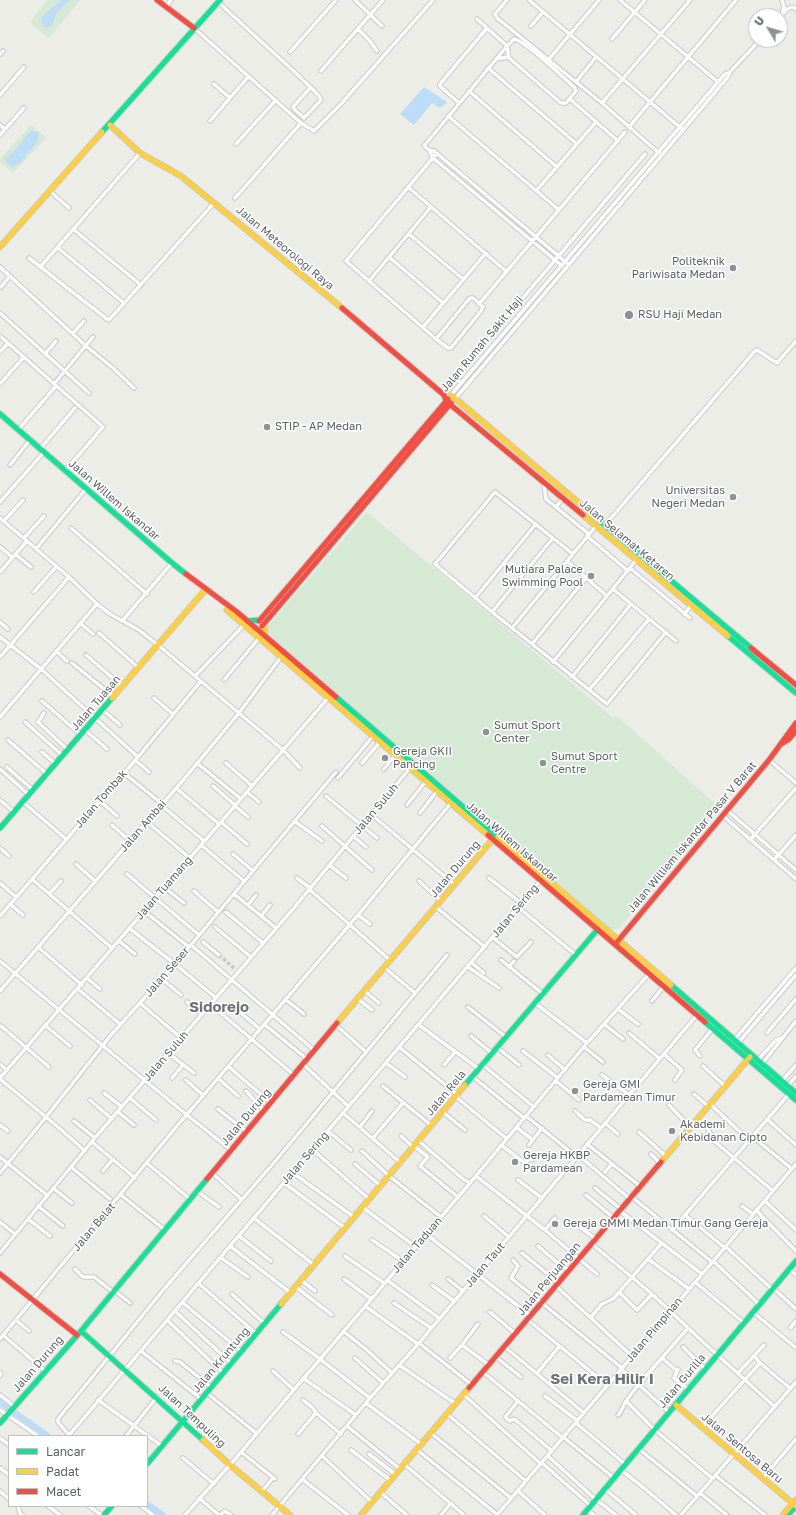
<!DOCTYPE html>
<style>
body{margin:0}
#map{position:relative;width:796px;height:1515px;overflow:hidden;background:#edede8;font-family:"Golos Text",sans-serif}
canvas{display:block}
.legend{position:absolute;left:8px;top:1435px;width:140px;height:72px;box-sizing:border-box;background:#fff;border:1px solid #bec0c2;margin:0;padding:5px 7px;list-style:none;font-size:12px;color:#5d6166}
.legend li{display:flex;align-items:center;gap:8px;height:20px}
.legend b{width:20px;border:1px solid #bec0c2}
.north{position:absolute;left:748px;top:8px;width:40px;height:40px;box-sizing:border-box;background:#fff;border:1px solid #bec0c2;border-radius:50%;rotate:308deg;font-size:11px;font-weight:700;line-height:16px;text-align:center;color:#5d6166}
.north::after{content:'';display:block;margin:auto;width:14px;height:18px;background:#8f9294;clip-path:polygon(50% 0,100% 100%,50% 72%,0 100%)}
</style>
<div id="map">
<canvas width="796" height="1515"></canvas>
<ul class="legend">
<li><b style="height:5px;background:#16e098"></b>Lancar</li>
<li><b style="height:5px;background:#ffcf43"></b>Padat</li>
<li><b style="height:5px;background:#f24e42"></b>Macet</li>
</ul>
<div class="north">U</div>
</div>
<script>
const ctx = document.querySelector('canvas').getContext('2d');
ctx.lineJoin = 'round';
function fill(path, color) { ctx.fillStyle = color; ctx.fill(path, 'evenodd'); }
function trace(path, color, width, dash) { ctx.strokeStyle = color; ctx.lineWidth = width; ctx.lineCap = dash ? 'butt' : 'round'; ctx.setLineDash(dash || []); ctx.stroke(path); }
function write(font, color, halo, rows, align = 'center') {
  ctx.font = font + ' "Golos Text",sans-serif'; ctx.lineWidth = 3; ctx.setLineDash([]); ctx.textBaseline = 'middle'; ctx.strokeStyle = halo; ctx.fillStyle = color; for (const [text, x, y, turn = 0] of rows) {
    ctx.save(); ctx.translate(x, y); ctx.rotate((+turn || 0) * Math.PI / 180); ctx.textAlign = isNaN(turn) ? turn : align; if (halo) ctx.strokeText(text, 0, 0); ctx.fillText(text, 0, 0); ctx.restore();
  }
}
const green = new Path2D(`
 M47 0H80L51 36 48 38 31 23V21Z
 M31 125 45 136 46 138 13 173 0 162V159Z
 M367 512 613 718 616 715 719 807 618 930 611 929 267 633 266 628Z`);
const water = new Path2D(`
 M61 0H70L57 12 52 25 49 28 43 26 41 22 42 17 45 14Z
 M424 87 447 102 440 108 432 103 414 125 400 114Z
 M32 131H35L39 134 37 143 28 152 20 163 13 167 6 162V159L20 145 28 133Z`);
const river = new Path2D(`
 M0 1402 48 1436
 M147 1504 163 1515`);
const streetTunnel = new Path2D(`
 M219 955 235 969`);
const street = new Path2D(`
 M355 0 382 26
 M507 0 495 14 497 18 602 103 659 153
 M529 0 681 128
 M620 0 718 82
 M782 0 784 7 782 14
 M218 2 299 76C304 82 320 94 321 100L304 118 294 109 293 107 311 87
 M166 7 171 0
 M780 17 787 9 792 7 796 9
 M477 19 507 46
 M531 26 543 12
 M194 28 301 123 314 131 341 104 433 0
 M358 29 369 40 377 51
 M612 39 645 0
 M507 46 509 58 561 103H566L576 91 575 88C565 79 524 40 514 39L507 46 424 146 429 150 434 151 567 263
 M290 52 336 0
 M0 54 3 51
 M496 59 508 57
 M549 59 599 0
 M488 68 577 144
 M321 71 383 0
 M730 72 760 40
 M576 82 596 57
 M214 84 230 98
 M469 91 557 167
 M0 95 24 67
 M570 99 618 141
 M459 103 440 86V84L487 28
 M602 103 690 0
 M448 116 559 210
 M210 121 249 76
 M0 125 5 129
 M629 127 736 0
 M0 135 24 108
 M236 144 276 100
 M429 150 433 158 562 266
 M408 187 507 272
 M50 191 69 208
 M536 191 596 122
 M235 198 301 123
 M73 229 141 285
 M409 234 463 279
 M57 247 124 303
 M389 257 443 303
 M29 258 107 319 109 320 214 203
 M41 266 140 153
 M0 267 86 346 113 368 134 388
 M369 281 431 207
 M1 287 10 276
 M479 304 625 132
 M0 313 89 393
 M423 327 486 253
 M73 333 84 321
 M0 336 102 426 103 427 65 471
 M436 339 470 298H473L483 307 481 311 451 348H448L436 339 346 261 437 153
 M0 352 8 343
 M45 354 56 341
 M461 383 455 378 645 154
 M0 384 24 357
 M54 384 93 337
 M451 395 725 74 730 72 728 77 455 399
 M18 430 56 386
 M40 449 75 408
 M10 465 30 440
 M544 484 546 499 589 534
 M0 502 44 452
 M556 507 562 499
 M0 518 69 577 97 604 110 614 139 630 158 645 283 750 300 768
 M4 521 23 500
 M605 525 755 351 757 350 777 363 796 341
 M71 528 147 594
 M587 536 628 571
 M24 538 44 516
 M0 547 12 557
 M36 549 86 489
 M15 554 31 567
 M573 554 495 492 435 564 492 612 607 704 666 632
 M567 561 607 596 636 560
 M630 568 690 618
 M0 572 27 541
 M613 589 676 641
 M34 592 56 567
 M475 598 536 524
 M492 612 553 538
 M684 614 691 606
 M122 621 172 563
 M0 622 8 629
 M80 623 93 634
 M512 628 596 526
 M99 633 139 668
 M0 637 41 669 138 757
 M532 644 586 578
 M56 651 67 661
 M86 655 123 687
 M0 657 69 577
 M553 662 607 596
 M72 663 114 697
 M195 676 244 625
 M572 677 631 604
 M224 680 259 638
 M589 690 649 619
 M154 698 173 714
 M42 701 81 735
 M103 710 120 725
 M44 713 38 722 68 750
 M0 717 97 604
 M25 722 63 756
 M85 730 107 749
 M8 740 47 774
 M42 752 56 764
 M135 760 149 772
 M769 760 796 783
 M197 763 241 799
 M226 763 252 786
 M362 763 380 742
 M7 767 33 790
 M0 769 29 795
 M384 769 395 755
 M124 773 162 804
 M338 778 373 736
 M213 786 235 805
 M176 788 219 824
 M247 792 259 802
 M326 796 377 838
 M0 800 14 812
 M100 801 117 816
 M23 802 66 839
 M161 805 204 841
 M407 805 426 781
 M235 806 248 817
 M727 810 796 870
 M420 813 437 791
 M372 815 455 885
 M723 816 796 879
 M294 821 322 841
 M147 822 190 858
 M221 822 247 844
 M112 825 130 841
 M322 826 372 870
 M353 836 366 847
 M750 840 796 788
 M201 845 244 881
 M0 848 9 856
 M233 854 252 870
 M774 860 796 835
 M76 864 95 881
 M329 865 346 878
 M127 874 199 935
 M297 878 310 888
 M489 878 521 903
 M32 879 112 948
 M419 881 441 901
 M0 883 16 897
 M165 888 184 903
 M309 889 391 961
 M194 891 218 912
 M50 893 61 881
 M234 894 276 928
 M10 904 23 915
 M248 905 256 895
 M436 907 485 947
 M518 907 576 955
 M144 911 189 947
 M226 912 263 943
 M358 915 370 924
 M0 916 138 757 201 681
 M261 916 270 905
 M215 927 251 957
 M129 928 175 964 215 997
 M492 937 517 957 531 942
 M119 941 135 954
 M203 942 219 955
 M191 945 314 1050
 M38 947 82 985
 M447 955 278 1158 164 1289 58 1419V1422L68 1434H70L83 1419 541 880
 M501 960 543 994
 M0 961 187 1115 231 1150
 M472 963 484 973
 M468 967 499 988
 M509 967 514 961
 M385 968 415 993
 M87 978 100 989
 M162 979 181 995
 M78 989 120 1024
 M0 991 185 778 239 713 281 657
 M365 991 379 1003
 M285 999 304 1014
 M358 999 372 1010
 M652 1001 664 986
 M187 1002 202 1014
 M140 1003 181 1038
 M535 1003 587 1043
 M210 1004 294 1075
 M468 1007 506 1037
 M236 1009 260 1029
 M618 1009 638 1024
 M264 1024 307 1059
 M604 1024 623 1039
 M336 1025 366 1052
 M419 1025 479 1069
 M1 1026 49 1067
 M46 1026 70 1046
 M629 1033 660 1059
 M767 1033 796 999
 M471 1036 493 1054
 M734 1040 796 968
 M738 1043 796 975
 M399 1047 458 1095
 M584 1047 603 1062
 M498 1048 519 1065
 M523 1051 558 1078
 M168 1053 194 1073
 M664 1054 682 1070 675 1080
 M548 1055 565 1070
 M700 1056 695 1050 713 1028
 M758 1060 776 1040 782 1038
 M386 1063 405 1077
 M0 1064 7 1070
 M303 1064 348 1106
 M762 1064 796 1021
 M444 1065 455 1052
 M483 1065 534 1107
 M703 1066 725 1086
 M229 1067 271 1103
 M602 1075 629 1095
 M473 1077 524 1118
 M0 1078 328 698
 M172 1078 183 1065
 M0 1079 58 1127 85 1151
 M219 1079 238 1096
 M186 1080 204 1096
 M556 1081 579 1100
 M782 1081 796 1065
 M383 1086 432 1126
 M788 1086 796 1076
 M246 1091 264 1111
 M104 1093 122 1107
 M694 1094 708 1106
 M456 1097 507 1139
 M130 1098 156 1120
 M90 1100 112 1119
 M710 1104 750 1141
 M669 1105 690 1127
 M218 1109 247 1132
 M575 1111 585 1120H590L601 1128
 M118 1112 134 1125
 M443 1112 465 1130
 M343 1113 401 1163
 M526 1116 577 1157
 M697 1119 708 1129 714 1141 773 1191
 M768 1120 796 1145
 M74 1121 95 1138
 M605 1123 618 1134
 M0 1125 8 1131
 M360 1127 372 1111
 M516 1127 533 1140
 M328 1131 351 1150
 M639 1132 666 1156
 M401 1136 413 1147
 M753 1137 792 1169
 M373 1138 403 1103
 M419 1141 463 1179 470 1183
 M92 1142 135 1178
 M587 1144 640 1186
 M501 1145 525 1163 529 1159 532 1160
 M529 1145 542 1128
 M414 1146 428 1157 420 1166 458 1197
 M313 1150 369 1199
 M362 1151 389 1176 441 1217
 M651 1154 660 1163
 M578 1155 630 1199
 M0 1157 47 1195
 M147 1163 190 1199
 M355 1164 381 1186
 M71 1167 110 1199
 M103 1171 113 1159
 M605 1172 612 1164
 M0 1173 46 1117 111 1035 175 964 336 772
 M212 1173 241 1199
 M293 1173 354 1217
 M476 1176 545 1230 597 1274
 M518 1180 542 1198
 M284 1183 345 1228
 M53 1188 72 1203
 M595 1188 621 1209
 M197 1191 219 1207
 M121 1195 165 1230
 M586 1195 614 1218
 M632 1197 712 1262
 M765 1201 796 1230
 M38 1206 63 1226
 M742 1206 753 1214
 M362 1207 416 1247
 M756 1210 796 1251
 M620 1211 702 1274
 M685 1215 725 1248
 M484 1216 509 1237
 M254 1218 314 1265
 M28 1219 50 1236
 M0 1222 15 1234
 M581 1228 596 1239
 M545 1230 555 1218
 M672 1230 789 1094
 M426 1234 531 1316
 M239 1236 271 1261
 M372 1240 403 1261
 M592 1244 652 1294 702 1341 775 1407
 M230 1246 291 1293
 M538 1246 560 1265 570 1270
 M726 1247 772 1289
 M0 1253 99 1133 293 909 410 768
 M522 1253 559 1283
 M345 1256 384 1283
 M220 1257 248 1277
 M648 1259 689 1289
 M513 1260 518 1266 511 1278 542 1303
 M713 1261 759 1304
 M75 1269 83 1277H94L113 1292
 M789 1269 796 1275
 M344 1279 371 1299
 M448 1279 463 1291
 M301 1280 315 1291
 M387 1280 439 1318
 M695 1282 744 1323
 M198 1283 257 1334
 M432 1285 454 1301
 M556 1286 632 1356
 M296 1287 332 1315
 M773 1288 796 1309
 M114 1290 130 1303
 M619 1292 637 1310 652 1294
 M232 1294 265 1324
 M182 1302 242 1352
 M394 1303 431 1328
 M542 1303 622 1368
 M365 1306 418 1344
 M175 1311 232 1364
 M490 1312 516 1334
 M753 1312 796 1348
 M591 1317 602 1304 613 1299 661 1244
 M16 1320 29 1331
 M167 1320 223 1373
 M528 1320 607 1385
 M478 1324 462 1345 489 1365
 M688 1328 639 1384 626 1401 655 1430 712 1478
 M790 1328 796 1321
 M343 1331 367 1350 392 1373
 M283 1332 320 1359 370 1398
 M3 1335 45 1371
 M0 1339 177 1126 358 915 451 803
 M419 1343 472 1385
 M505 1347 584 1413
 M683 1347 705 1369
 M141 1351 201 1399
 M496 1357 521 1377
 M355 1358 383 1383
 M450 1358 462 1345
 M662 1358 677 1371
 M175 1361 180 1362 212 1388
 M760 1363 790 1388
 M399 1365 456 1404
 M621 1369 669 1412
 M678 1369 674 1378 688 1389
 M273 1371 293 1389
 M0 1372 1 1374 0 1376
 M483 1372 563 1438
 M537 1373 559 1347
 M738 1373 764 1345
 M303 1378 356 1415
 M207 1393 256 1433
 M0 1395 14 1406
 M464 1395 541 1464
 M545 1396 578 1421
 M98 1400 162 1446
 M303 1400 312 1407 316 1413 341 1434
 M518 1401 506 1416V1418L510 1421 514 1419 518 1422 552 1451
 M366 1403 421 1444
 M0 1410 38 1436
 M447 1414 526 1481
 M618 1415C623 1411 622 1406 626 1401
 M576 1423 625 1464
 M347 1426 400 1469
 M702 1427 760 1363 754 1356
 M431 1433 511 1498
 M298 1434 316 1413
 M126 1436 157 1397
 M563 1437 614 1478
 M0 1438 9 1445
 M416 1449 498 1515
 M639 1449 697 1496
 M351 1450 390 1480
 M241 1452 275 1479
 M369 1454 395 1474
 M322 1456 372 1502
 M548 1456 594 1498 616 1515
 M183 1458 214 1484
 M542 1463 591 1506
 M404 1464 464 1515
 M0 1468 9 1475
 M621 1470 644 1488 676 1515
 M715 1475 765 1515
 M763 1478 796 1439
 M302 1479 348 1515
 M605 1489 636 1515
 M0 1491 9 1499
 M262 1491 272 1479
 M518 1491 545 1515
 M380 1492 407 1515
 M700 1493 727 1515
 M199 1498 219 1515
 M18 1506 20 1513 22 1515
 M48 1506 60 1515
 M89 1506 101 1515
 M141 1506 153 1515
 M588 1510 594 1515
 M185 1515 230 1465 470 1183 587 1043 649 974
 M220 1515 225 1511 231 1515
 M272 1515 370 1398 419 1343 697 1015
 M441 1515 451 1503
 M497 1515 796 1164
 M681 1515 796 1382`);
const fast = new Path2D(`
 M102 132 220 0
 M0 414 172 563 186 574
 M599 520 751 648
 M247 621 260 620
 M728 636 796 693
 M336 697 498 837
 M0 828 112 698
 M671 985 796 1093
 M705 1022 796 1100
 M465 1085 598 929
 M81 1331 203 1440
 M0 1423 81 1331 207 1179
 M147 1464 281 1304
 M104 1515 112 1506
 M583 1515 796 1261
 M788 1515 796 1506`);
const slow = new Path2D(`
 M110 125 140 153 181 176 342 308
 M0 247 102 132
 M451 395 599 520
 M583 515 728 636
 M227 610 488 835
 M264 625 265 636
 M112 698 206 589
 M498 837 671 985
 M337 1023 493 839
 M661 1162 750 1057
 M281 1304 465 1085
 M676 1405 796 1506
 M203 1440 230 1465 290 1515
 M361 1515 469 1388
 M783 1515 796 1500`);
const jam = new Path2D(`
 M157 0 194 28
 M342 308 444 395 446 401 583 515
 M186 574 237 612 336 697
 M259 621 448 399
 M262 626 451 403
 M751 648 796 685
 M783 743 789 739 796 731
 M488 835 705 1022
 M617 942 769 760 796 723
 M207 1179 337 1023
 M0 1274 77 1335
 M469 1388 661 1162`);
const markers = [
 [733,268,4,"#8f9294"],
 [629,315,5,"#8f9294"],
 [267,427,4,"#8f9294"],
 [733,497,4,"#8f9294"],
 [591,576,4,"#8f9294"],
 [486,732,4,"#8f9294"],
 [385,758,4,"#8f9294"],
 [543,763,4,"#8f9294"],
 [575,1091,4,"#8f9294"],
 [672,1131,4,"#8f9294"],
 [515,1162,4,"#8f9294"],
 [555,1224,4,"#8f9294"]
];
const streetNames = [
 ["Jalan Meteorologi Raya",285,248,40],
 ["Jalan Rumah Sakit Haji",482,344,-50],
 ["Jalan Willem Iskandar",114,500,41],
 ["Jalan Selamat Ketaren",627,540,40],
 ["Jalan Tuasan",96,703,-49],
 ["Jalan Tombak",101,799,-49],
 ["Jalan Suluh",376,809,-50],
 ["Jalan Ambai",143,826,-49],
 ["Jalan Williem Iskandar Pasar V Barat",692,837,-50],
 ["Jalan Willem Iskandar",512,842,41],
 ["Jalan Durung",455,869,-50],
 ["Jalan Tuamang",164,888,-49],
 ["Jalan Sering",515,911,-50],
 ["Jalan Seser",167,972,-49],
 ["Jalan Suluh",166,1056,-49],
 ["Jalan Rela",446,1093,-50],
 ["Jalan Durung",246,1117,-50],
 ["Jalan Sering",305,1158,-49],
 ["Jalan Belat",94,1227,-50],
 ["Jalan Taduan",417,1245,-49],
 ["Jalan Taut",485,1265,-50],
 ["Jalan Perjuangan",549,1279,-50],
 ["Jalan Pimpinan",654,1330,-50],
 ["Jalan Kruntung",221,1360,-50],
 ["Jalan Durung",38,1364,-49],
 ["Jalan Gurilla",682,1381,-50],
 ["Jalan Tempuling",192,1416,43],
 ["Jalan Sentosa Baru",742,1448,40]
];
const poiNames = [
 ["Politeknik",725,262,"right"],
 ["Pariwisata Medan",725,275,"right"],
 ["RSU Haji Medan",638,315],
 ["STIP - AP Medan",275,427],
 ["Universitas",725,491,"right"],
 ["Negeri Medan",725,504,"right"],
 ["Mutiara Palace",583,570,"right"],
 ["Swimming Pool",583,583,"right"],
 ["Sumut Sport",494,726],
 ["Center",494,739],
 ["Gereja GKII",393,752],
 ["Pancing",393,765],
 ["Sumut Sport",551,757],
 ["Centre",551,770],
 ["Gereja GMI",583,1085],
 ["Pardamean Timur",583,1098],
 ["Akademi",680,1125],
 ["Kebidanan Cipto",680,1138],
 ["Gereja HKBP",523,1156],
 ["Pardamean",523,1169],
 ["Gereja GMMI Medan Timur Gang Gereja",563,1224]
];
const districtNames = [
 ["Sidorejo",219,1007],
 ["Sei Kera Hilir I",602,1379]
];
fill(green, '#d6e9d5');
fill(water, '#bddcf7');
trace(river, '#bddcf7', 6);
trace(streetTunnel, '#c9cac8', 3.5, [3.5, 2]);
trace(street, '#c9c9c9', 5.5);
trace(fast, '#c8c9c9', 7);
trace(slow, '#c8c9c9', 7);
trace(jam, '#c8c9c9', 7);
trace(street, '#fcfcfc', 3.5);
trace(fast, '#16e098', 5);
trace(slow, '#ffcf43', 5);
trace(jam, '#f24e42', 5);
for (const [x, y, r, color] of markers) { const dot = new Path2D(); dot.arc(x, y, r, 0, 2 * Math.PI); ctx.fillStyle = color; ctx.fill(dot); trace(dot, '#fff', 1.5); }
write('11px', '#5d6166', '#fff', streetNames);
write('11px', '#5d6166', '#fff', poiNames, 'left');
write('bold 15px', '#6f7378', '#fff', districtNames);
</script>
